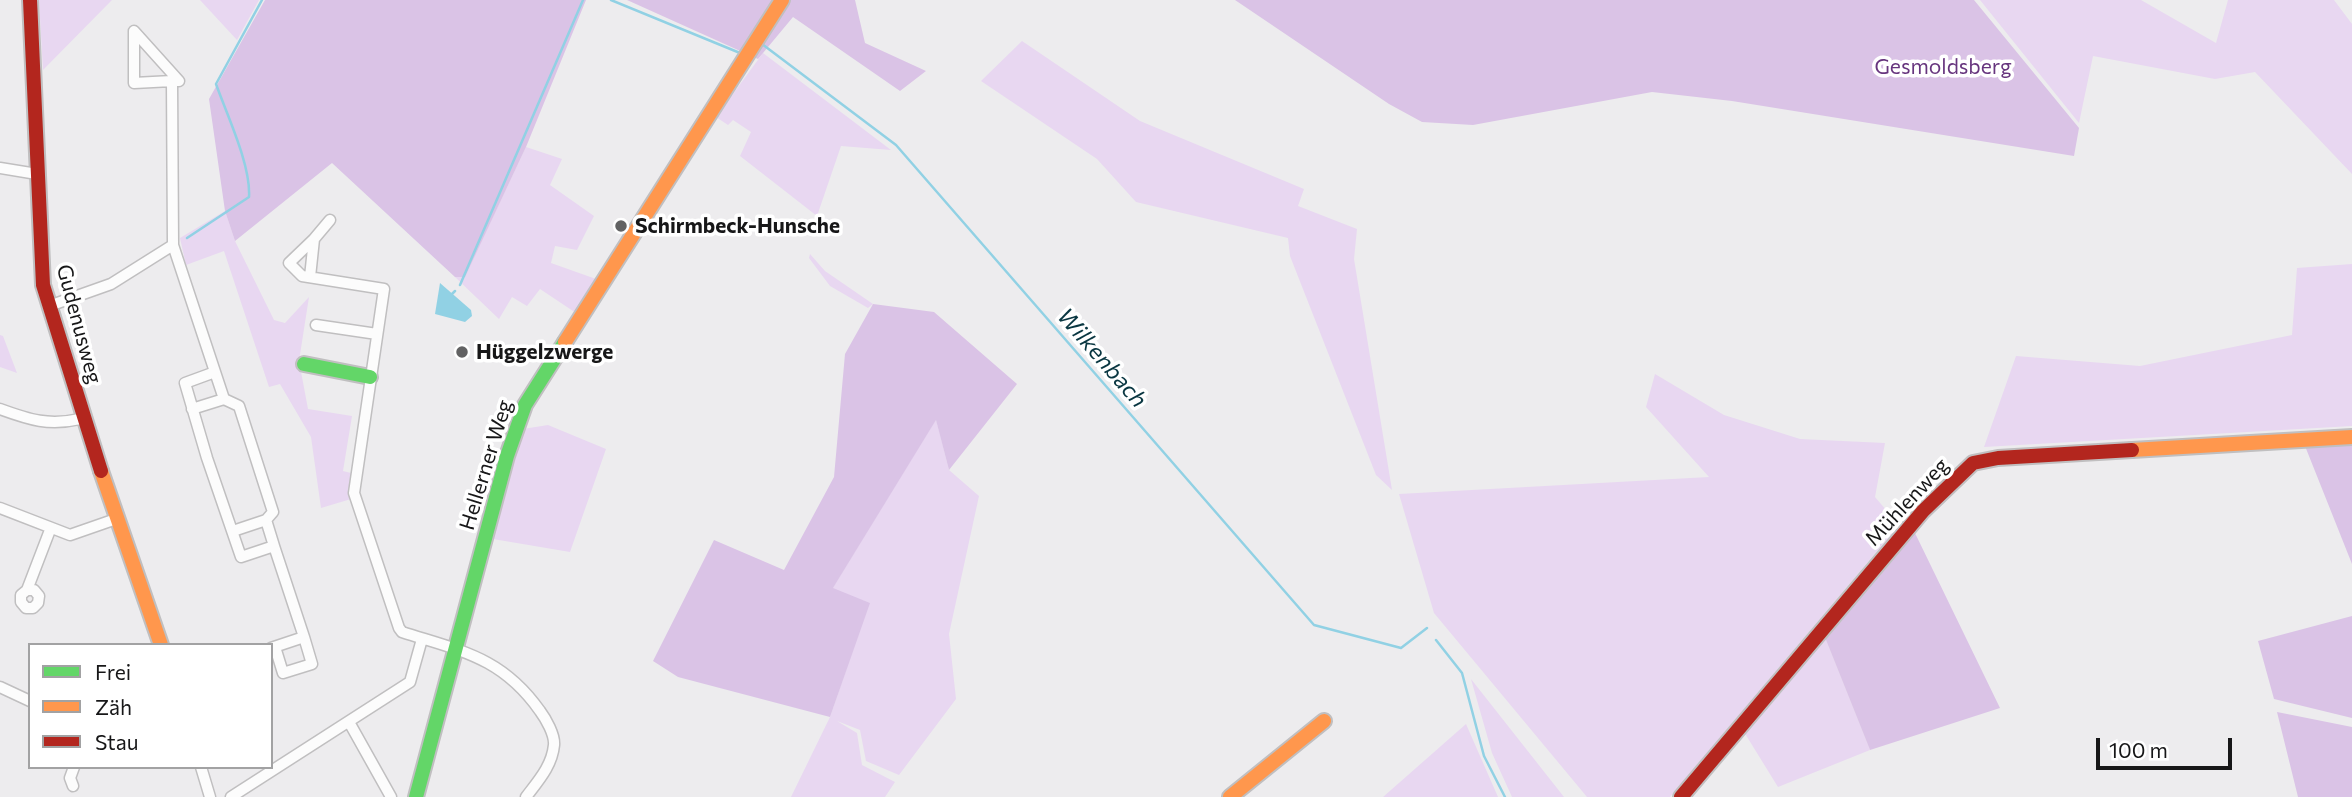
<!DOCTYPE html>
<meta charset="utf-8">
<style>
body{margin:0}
#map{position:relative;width:2352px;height:797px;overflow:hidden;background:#edecee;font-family:Commissioner,sans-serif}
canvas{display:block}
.legend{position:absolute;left:28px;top:643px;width:245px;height:126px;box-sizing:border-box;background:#fff;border:2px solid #a2a2a3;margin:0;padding:9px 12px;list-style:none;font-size:21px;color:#171718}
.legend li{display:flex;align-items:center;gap:14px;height:35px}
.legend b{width:35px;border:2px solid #a2a2a3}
.scale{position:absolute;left:2096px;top:738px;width:136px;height:32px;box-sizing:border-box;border:4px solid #171718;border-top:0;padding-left:9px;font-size:21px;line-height:24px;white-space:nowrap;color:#171718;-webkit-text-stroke:5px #fff;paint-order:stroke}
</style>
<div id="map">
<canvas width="2352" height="797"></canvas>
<ul class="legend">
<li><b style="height:9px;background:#63d668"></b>Frei</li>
<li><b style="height:9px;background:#ff974d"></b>Zäh</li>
<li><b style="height:9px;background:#b3261e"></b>Stau</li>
</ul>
<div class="scale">100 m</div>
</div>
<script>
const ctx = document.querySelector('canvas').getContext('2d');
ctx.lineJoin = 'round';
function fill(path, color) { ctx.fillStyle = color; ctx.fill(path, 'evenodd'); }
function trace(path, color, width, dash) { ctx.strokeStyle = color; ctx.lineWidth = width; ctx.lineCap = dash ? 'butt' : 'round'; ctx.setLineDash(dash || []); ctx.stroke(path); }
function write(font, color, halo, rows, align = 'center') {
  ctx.font = font + ' Commissioner,sans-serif'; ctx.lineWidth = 7; ctx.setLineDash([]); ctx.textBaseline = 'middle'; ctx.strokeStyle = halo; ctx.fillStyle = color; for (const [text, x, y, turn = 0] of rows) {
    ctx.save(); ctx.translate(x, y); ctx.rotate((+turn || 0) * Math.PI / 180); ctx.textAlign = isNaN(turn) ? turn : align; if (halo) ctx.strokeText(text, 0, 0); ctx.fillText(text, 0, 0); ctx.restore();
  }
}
const green = new Path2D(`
 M39 0H112L43 70Z
 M200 0H259L237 40Z
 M1980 0H2141L2216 43 2228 0H2334L2352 24V174L2255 72 2215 79 2093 56 2079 123Z
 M1022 41 1140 121 1304 189 1298 206 1357 229 1354 259 1392 490 1376 475 1290 256 1288 238 1136 202 1097 159 981 81Z
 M763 53 891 150 841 146 817 216 740 156 751 132 733 120 728 125 716 117Z
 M526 147 562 159 550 185 594 216 577 250 555 246 551 263 596 279 576 313 540 289 527 306 512 297 499 319 455 277 465 276Z
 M225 211 235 241 274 320 285 323 309 297 299 361 308 409 352 416 343 471 351 473V499L321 508 311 437 280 384 269 387 224 251 186 265 180 238Z
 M810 254 825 271 873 304 868 308 830 286 809 258Z
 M2352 264V426L1984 447 2016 356 2140 366 2292 335 2297 268Z
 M0 335 3 336 17 373 0 367Z
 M1655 374 1724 415 1800 439 1885 443 1875 497 1899 525 1670 797H1587L1434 613 1399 494 1709 477 1646 407Z
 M936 419 949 470 979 496 949 634 956 699 899 775 866 761 860 730 837 721 857 733 862 765 895 782 885 797H791L830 717 869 603 832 589Z
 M548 425 606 449 570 552 493 539 523 429Z
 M1824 635 1870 750 1778 787 1744 732Z
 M1471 679 1564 797H1512L1492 753Z
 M1466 724 1498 797H1383Z`);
const forest = new Path2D(`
 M265 0H586L526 147 465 277H455L332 163 235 241 225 211 209 99Z
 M627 0H855L865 43 926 71 900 91 793 17 758 59Z
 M1235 0H1974L2079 128 2074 156 1732 101 1652 92 1473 125 1422 122 1389 104Z
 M873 304 934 312 1017 384 949 470 936 420 833 588 870 603 830 717 678 677 653 661 714 540 784 570 834 477 845 354Z
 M2352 443V564L2305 446Z
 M1914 531 2000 708 1870 750 1824 635Z
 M2352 616V718L2274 699 2258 641Z
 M2277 712 2352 727V797H2298Z`);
const water = new Path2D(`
 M440 283 471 310 472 316 465 322 435 314Z`);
const stream = new Path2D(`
 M611 0 740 53 745 45
 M762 44 896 145 1314 625 1401 648 1427 628
 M187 238 249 197C251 165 227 115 216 84L262 0
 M460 285 583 0
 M452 294 455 291
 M1436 640 1462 673 1484 756 1505 797`);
const street = new Path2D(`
 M172 81 134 83V31L179 81H172L173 245 224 399
 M0 168 37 174
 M314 239 289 263 302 276 384 289 354 493 399 628 402 632C461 651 502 657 540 711 546 719 555 735 554 745 552 766 538 781 526 797
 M310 277 314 239 330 220
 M49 306 111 284 173 245
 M316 325 377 334
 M215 372 185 383 207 458 241 557 274 546 266 520 233 531
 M0 409C30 420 49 426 80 419L85 422
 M192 409 224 399 239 406 273 512 266 520
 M0 508 70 535 116 519
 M274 546 304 637
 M27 590 21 595V602L26 608H33L38 603 39 596 34 590H27L50 530
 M271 648 304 637 312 664 283 673 275 647
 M0 687 30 701
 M349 722 391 797
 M201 767 210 797
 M73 786 70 778 74 767
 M231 797 410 682 422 639`);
const fast = new Path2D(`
 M304 364 370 377
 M416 797 507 456 525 405 565 342`);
const slow = new Path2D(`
 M565 342 782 0
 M2132 450 2352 437
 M101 471 161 645
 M1230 797 1324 721`);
const jam = new Path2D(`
 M30 0 43 285 101 471
 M1681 797 1923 511 1973 463 1998 458 2132 450`);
const markers = [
 [621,226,7,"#626263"],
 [462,352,7,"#626263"]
];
const parkNames = [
 ["Gesmoldsberg",1943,67]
];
const poiNames = [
 ["Schirmbeck-Hunsche",635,226],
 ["Hüggelzwerge",476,352]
];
const streetNames = [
 ["Gudenusweg",79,324,75],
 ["Hellerner Weg",486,465,-73],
 ["Mühlenweg",1907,502,-47]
];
const waterNames = [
 ["Wilkenbach",1102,358,49]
];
fill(green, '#e8d7f1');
fill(forest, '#dac3e6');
fill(water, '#91d1e4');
trace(stream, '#91d1e4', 2.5);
trace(street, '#c0bfc0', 13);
trace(fast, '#c0bfc0', 18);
trace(slow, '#c0bfc0', 18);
trace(jam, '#c0bfc0', 18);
trace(street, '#fcfcfc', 10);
trace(fast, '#63d668', 14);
trace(slow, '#ff974d', 14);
trace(jam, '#b3261e', 14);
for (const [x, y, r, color] of markers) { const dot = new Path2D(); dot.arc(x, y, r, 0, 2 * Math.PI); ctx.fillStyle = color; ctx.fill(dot); trace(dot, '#fff', 2.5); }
write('21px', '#67357e', '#fff', parkNames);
write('bold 21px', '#171718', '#fff', poiNames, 'left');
write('21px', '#171718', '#fff', streetNames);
write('italic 23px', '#093641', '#fff', waterNames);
</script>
